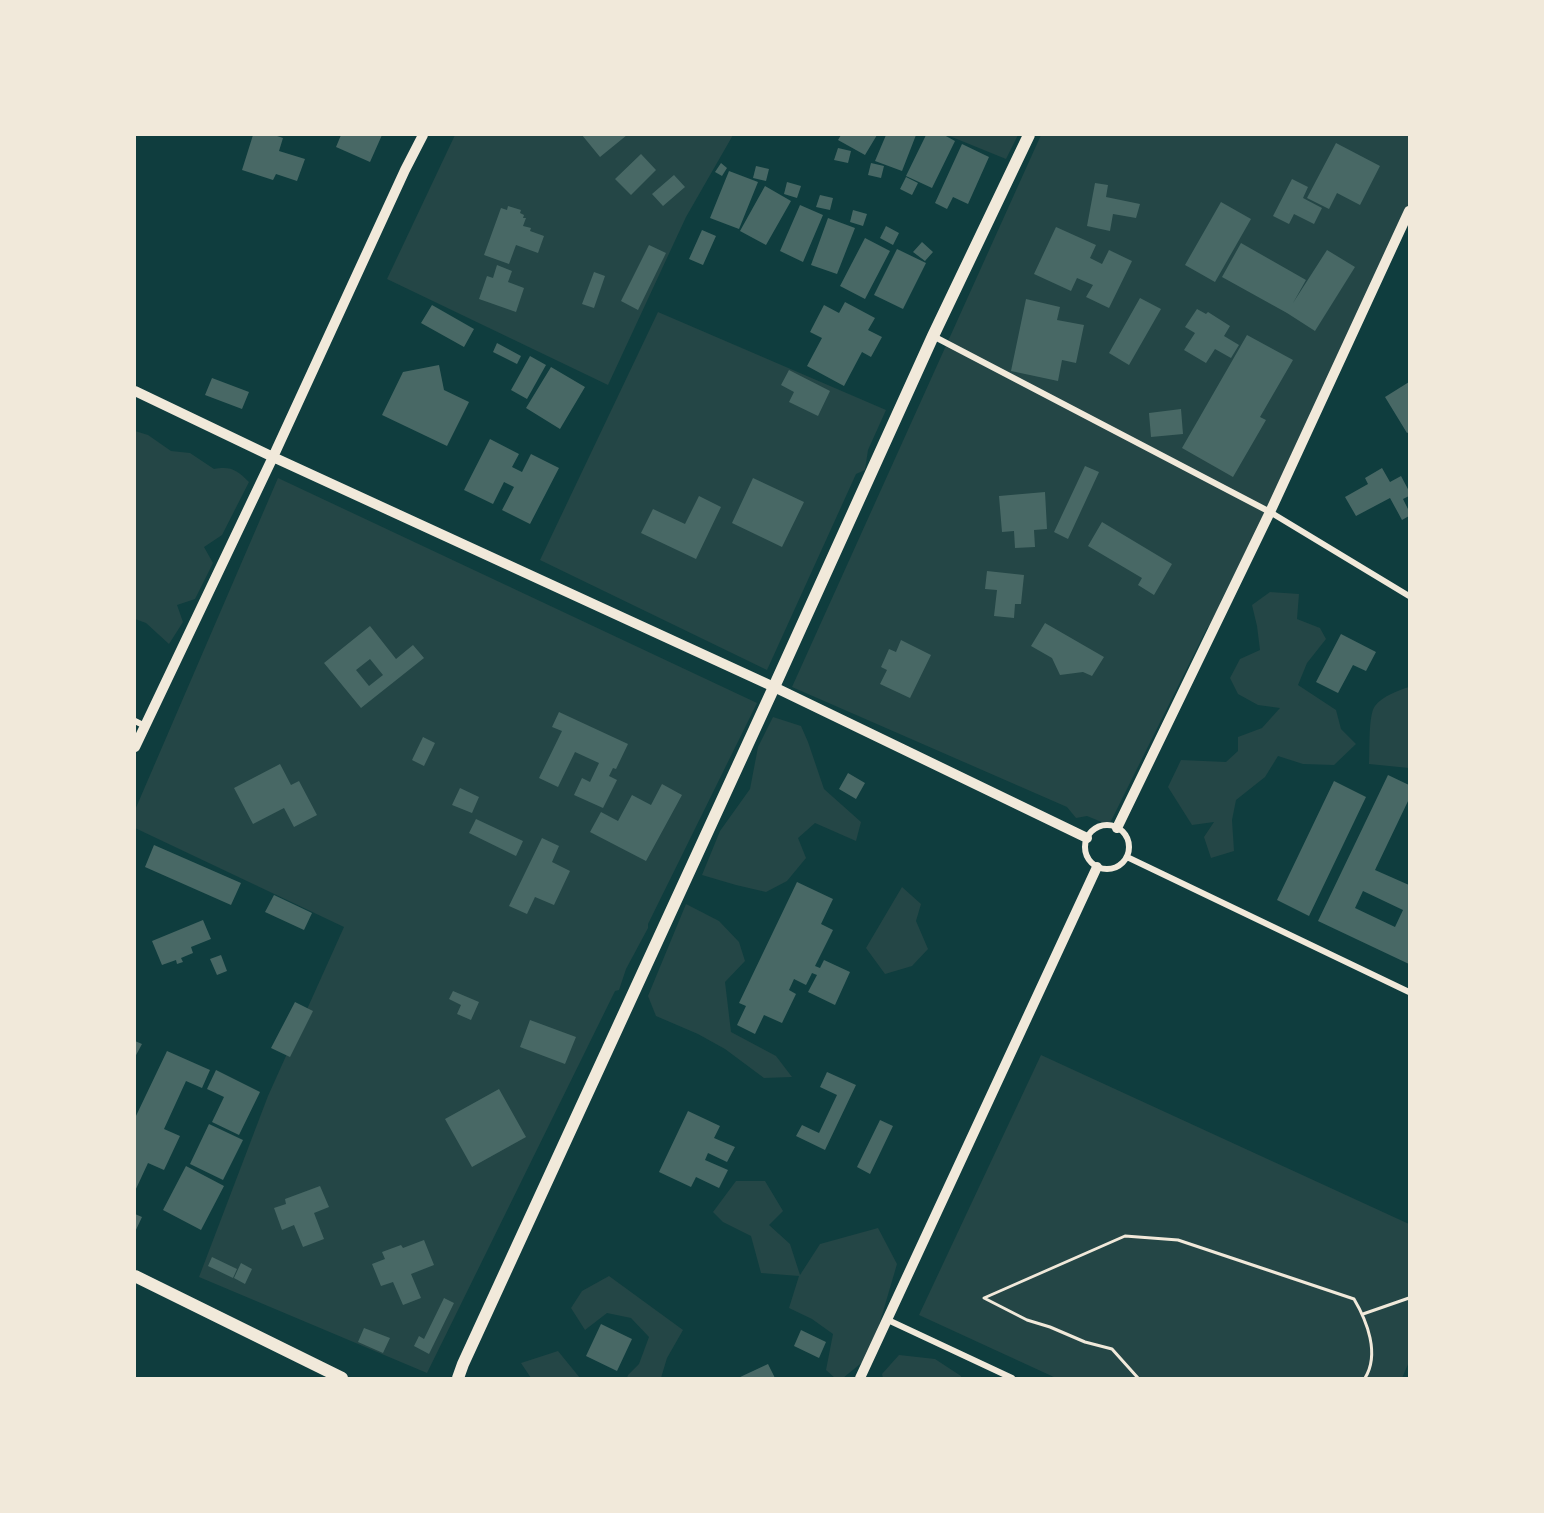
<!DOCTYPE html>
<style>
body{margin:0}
#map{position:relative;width:1544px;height:1513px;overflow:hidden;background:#0f3d3e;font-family:Signika,sans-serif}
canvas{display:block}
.frame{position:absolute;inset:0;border:136px solid #f1e9da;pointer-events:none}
</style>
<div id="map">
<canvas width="1544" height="1513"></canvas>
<div class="frame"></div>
</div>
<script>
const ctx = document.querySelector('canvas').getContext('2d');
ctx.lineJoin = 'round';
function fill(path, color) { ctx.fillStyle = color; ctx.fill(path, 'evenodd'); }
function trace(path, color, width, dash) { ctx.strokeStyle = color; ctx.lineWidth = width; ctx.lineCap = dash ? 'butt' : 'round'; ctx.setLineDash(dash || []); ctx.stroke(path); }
const green = new Path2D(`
 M455 135H733L686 217 608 385 387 279Z
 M947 135H1018L1006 159Z
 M1041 135H1409V224L1221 601 1217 620 1207 628 1109 825 1087 816 1076 818 1067 807 792 687Z
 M658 312 886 410 868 450 865 470 856 474 767 670 540 560Z
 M135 431 148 435 171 451 190 453 214 469C231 466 237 470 249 482L222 535 204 547 213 563 195 599 177 605 183 622 169 644 146 623 135 619Z
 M278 478 757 703 648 924V928L626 969 619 990 615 991 427 1373 199 1277 268 1096 344 927 135 828V810Z
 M1270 592 1299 594 1297 619 1320 628 1326 639 1307 663 1298 685 1336 710 1341 729 1356 744 1334 765 1303 764 1278 756 1265 777 1236 800 1232 820 1234 851 1211 858 1204 837 1214 822 1192 825 1168 787 1181 760 1226 762 1238 751V737L1262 728 1280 708 1258 705 1238 694 1230 678 1240 659 1260 650 1257 626 1252 605Z
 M1409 687V768L1369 764C1370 751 1368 715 1375 706 1381 697 1399 690 1409 687Z
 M773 717 801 726 808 742 824 789 861 822 856 841 815 823 798 838 806 858 787 881 766 892 736 885 702 875 720 831 750 789 758 747Z
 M902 887 921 904 916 921 928 949 912 966 885 974 866 948Z
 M686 904 719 921 739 942 745 961 725 982 731 1032 776 1056 792 1077 764 1078 725 1049 698 1034 656 1016 648 996Z
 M1041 1055 1409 1224V1362L1402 1378H1056L919 1315Z
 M736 1181H765L783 1211 769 1225 790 1244 800 1275 820 1244 878 1228 897 1264 870 1356 843 1378H835L826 1370 833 1334 812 1319 789 1308 799 1276 761 1273 751 1236 723 1222 713 1212Z
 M609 1276 683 1330 667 1358 661 1378H627L628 1375 639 1364 649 1337 631 1318 607 1313 585 1330 571 1308 582 1291Z
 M558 1351 580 1378H531L521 1363Z
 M899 1355 935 1359 961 1376V1378H883L882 1374Z`);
const building = new Path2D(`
 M253 135H274L283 138 279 151 305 159 297 181 276 174 273 180 242 170Z
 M341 135H382L370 162 336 147Z
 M582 135H627L600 157Z
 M841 135H877L865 155 838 140Z
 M886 135H916L902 171 875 161Z
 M926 135H944L955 141 932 188 906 176Z
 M1336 143 1380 166 1360 205 1337 193 1329 209 1307 198Z
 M962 144 989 157 968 204 953 197 947 209 935 203Z
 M838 148 851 151 848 163 834 160Z
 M641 154 656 170 631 195 615 179Z
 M721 163 727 168 722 176 715 172Z
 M871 163 884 166 881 178 868 175Z
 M756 166 769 169 766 181 753 178Z
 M729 171 758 182 739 229 710 218Z
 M674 175 685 187 663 206 652 194Z
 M906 177 918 183 912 195 900 189Z
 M1292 179 1308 187 1303 198 1322 208 1314 224 1294 214 1289 224 1273 216Z
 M787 182 801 186 797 198 784 194Z
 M1095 183 1108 185 1106 197 1140 204 1136 218 1113 214 1110 231 1087 226Z
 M765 186 791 201 766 245 740 231Z
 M820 195 833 198 830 210 816 207Z
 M1221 202 1251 219 1215 282 1185 265Z
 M800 205 823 215 803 262 780 251Z
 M508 206 521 210 520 213 524 215 523 218H526L523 226 531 228 530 231 544 236 538 253 516 245 509 264 484 255 501 208 507 210Z
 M853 210 867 214 863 226 850 222Z
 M828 218 855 228 837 274 811 265Z
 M886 226 899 233 893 245 880 238Z
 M1056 227 1096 245 1090 258 1102 264 1109 250 1132 261 1109 308 1086 297 1093 285 1077 278 1071 291 1034 274Z
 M702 230 716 236 703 265 689 259Z
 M865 238 890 251 865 299 840 286Z
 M922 242 933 252 925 261 913 252Z
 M1241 243 1306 280 1293 303 1327 250 1355 267 1315 331 1287 313 1222 277Z
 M649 245 666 253 638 310 621 301Z
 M897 249 926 263 903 309 874 295Z
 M497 265 512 271 508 282 524 288 516 312 479 299 487 276 493 278Z
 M594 272 605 276 594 308 582 304Z
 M1140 298 1161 309 1129 365 1109 353Z
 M1026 299 1060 307 1057 320 1084 325 1076 363 1062 360 1058 381 1011 371Z
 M845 302 875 318 868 330 882 337 871 357 862 352 844 386 807 366 822 338 810 332 824 305 839 313Z
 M432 305 474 329 464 347 421 323Z
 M1197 309 1206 314 1208 312 1230 326 1224 336 1239 345 1231 358 1215 349 1206 363 1184 350 1195 333 1185 327Z
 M1247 335 1293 360 1260 417 1266 420 1233 477 1182 448Z
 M497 343 521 356 517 364 493 352Z
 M530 356 546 365 527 399 511 390Z
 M439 365 444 390 469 402 447 446 382 415 403 372Z
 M551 367 585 387 560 429 526 408Z
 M789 370 830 391 818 416 789 402 794 392 781 385Z
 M212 378 249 392 242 409 205 395Z
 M1409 382V432L1407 433 1385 397Z
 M1181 409 1183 434 1151 437 1149 413Z
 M490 439 519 454 512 467 522 472 531 454 559 468 530 524 502 510 514 487 504 482 493 504 464 490Z
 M1085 466 1099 472 1068 539 1054 532Z
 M1382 468 1390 482 1401 476 1409 491V496L1403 499 1409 511V516L1402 520 1390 498 1356 516 1345 497 1368 484 1365 478Z
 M753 478 804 502 782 547 732 523Z
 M1045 492 1047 529 1034 530 1035 547 1015 548 1014 531 1002 532 999 496Z
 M699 496 721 507 696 559 641 533 653 509 685 524Z
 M1102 522 1172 564 1154 595 1138 585 1142 578 1088 546Z
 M987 571 1024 575 1021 604H1015L1014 618 994 616 997 590 985 589Z
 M1045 623 1104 657 1092 676 1083 672 1060 675 1052 658 1031 646Z
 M370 626 396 659 413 645 424 658 361 708 324 663ZM370 659 383 675 369 686 356 670Z
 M1341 634 1376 652 1366 671 1353 665 1338 693 1316 682Z
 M901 640 931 655 910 698 880 684 887 670 881 667 889 649 896 652Z
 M559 712 628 744 616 769 613 768 609 776 617 780 603 808 574 795 582 778 590 782 599 763 575 752 558 787 539 778 562 731 552 727Z
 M423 737 435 743 424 766 412 760Z
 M280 764 291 785 299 781 317 815 294 827 284 808 253 824 234 788Z
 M848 773 865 783 856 799 839 789Z
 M1388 775 1409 785V799L1375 870 1409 885V964L1318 921ZM1363 891 1403 910 1395 927 1355 908Z
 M1334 781 1366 797 1309 916 1277 900Z
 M662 784 682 795 646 861 590 832 601 812 618 821 632 795 651 805Z
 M460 788 479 797 472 813 452 805Z
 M476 819 523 841 516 856 469 833Z
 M542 838 559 846 552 862 570 871 554 905 535 897 527 914 509 906Z
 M154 845 241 883 231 905 145 867Z
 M797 882 833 899 821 924 833 930 815 966 820 968 824 960 850 972 835 1005 808 992 817 975 812 973 806 985 794 979 789 990 796 994 782 1023 764 1015 755 1034 737 1025 746 1006 739 1003Z
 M274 895 312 913 304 930 265 912Z
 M203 920 211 939 191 947 193 953 181 958 183 962 177 964 176 960 162 965 152 941Z
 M221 955 227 971 217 975 210 959Z
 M453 991 479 1002 471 1020 457 1014 461 1005 449 999Z
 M295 1002 313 1011 290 1057 271 1048Z
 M530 1020 576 1037 565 1064 520 1047Z
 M135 1041 142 1044 135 1057Z
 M167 1051 210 1070 202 1088 186 1081 164 1129 180 1136 164 1170 148 1163 135 1191V1118Z
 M216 1070 260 1092 239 1135 212 1122 224 1097 207 1089Z
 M827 1072 856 1085 825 1150 796 1136 802 1125 819 1133 837 1095 820 1087Z
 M499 1089 526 1137 472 1167 445 1119Z
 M688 1111 720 1126 714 1138 735 1147 727 1162 708 1153 705 1160 728 1170 719 1188 696 1177 691 1187 659 1172Z
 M880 1120 893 1126 870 1174 857 1167Z
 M209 1124 243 1140 223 1180 190 1164Z
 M186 1166 224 1186 201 1230 163 1210Z
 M320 1186 329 1207 314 1213 324 1239 303 1247 294 1225 282 1230 274 1208 286 1204 285 1199Z
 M135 1214 142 1217 135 1232Z
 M424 1240 434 1265 411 1274 421 1298 403 1305 393 1282 381 1286 372 1264 385 1259 382 1252 401 1245 403 1248Z
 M212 1257 237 1269 233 1278 208 1266Z
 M241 1263 252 1269 245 1284 234 1278Z
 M444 1298 454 1303 429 1354 414 1346 419 1336 424 1339Z
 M601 1324 632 1339 617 1371 586 1356Z
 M364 1328 390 1338 383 1353 358 1342Z
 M801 1330 826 1342 819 1358 794 1346Z
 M768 1364 775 1378H738Z`);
const path = new Path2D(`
 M1363 1314 1409 1298
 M1138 1378 1112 1349 1085 1342 1050 1327 1027 1320 984 1298 1125 1236 1178 1240 1354 1299C1367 1321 1380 1354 1365 1378`);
const minor = new Path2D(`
 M933 336 1270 512 1409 596
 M135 721 145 726
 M1085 847a22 22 0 1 1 44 0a22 22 0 1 1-44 0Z
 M1127 857 1409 992
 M888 1320 1012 1378`);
const tertiary = new Path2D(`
 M135 391 273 457 774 687 1087 838
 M135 747 273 457 405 170 423 135
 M1117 828 1270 512 1409 211
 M860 1378 1097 867`);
const secondary = new Path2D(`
 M135 1276 342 1378
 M458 1378 463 1364 774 687 933 336 1029 135`);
fill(green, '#244646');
fill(building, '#486865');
trace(path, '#f1e9da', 3);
trace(minor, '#f1e9da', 6);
trace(tertiary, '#f1e9da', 10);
trace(secondary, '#f1e9da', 12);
</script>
